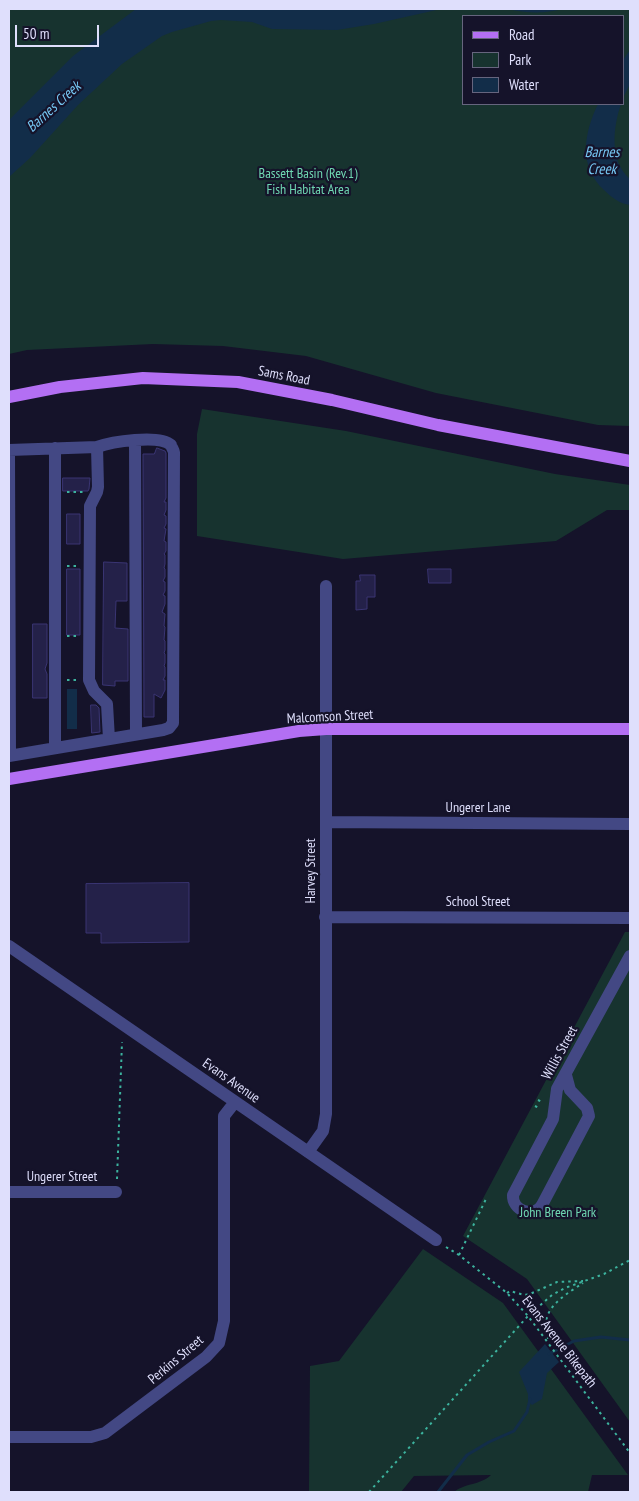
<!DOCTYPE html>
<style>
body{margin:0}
#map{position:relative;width:639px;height:1501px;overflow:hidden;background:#15132a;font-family:"PT Sans Narrow",sans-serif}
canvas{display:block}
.frame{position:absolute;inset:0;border:10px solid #dfdffc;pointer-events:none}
.legend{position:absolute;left:462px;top:15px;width:162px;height:90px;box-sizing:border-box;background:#15132a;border:1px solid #66657e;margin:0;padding:6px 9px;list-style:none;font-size:15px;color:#dfdffc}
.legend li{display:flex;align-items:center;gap:10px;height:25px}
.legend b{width:25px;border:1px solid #66657e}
.scale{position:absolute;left:15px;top:25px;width:84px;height:22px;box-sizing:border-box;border:2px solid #dfdffc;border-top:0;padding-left:6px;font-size:15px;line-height:18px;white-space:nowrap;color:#dfdffc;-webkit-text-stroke:4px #15132a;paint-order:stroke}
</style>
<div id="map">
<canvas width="639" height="1501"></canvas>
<div class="frame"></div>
<ul class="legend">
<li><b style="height:6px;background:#b36ff3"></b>Road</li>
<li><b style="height:14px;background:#17332f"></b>Park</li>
<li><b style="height:14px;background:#122d49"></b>Water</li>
</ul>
<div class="scale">50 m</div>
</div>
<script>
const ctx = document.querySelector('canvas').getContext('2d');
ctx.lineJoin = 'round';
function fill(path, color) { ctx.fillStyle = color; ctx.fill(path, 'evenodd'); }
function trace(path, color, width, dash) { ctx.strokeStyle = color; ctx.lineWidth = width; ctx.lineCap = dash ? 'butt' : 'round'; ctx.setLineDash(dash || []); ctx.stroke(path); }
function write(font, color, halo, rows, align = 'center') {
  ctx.font = font + ' "PT Sans Narrow",sans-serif'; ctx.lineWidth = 4.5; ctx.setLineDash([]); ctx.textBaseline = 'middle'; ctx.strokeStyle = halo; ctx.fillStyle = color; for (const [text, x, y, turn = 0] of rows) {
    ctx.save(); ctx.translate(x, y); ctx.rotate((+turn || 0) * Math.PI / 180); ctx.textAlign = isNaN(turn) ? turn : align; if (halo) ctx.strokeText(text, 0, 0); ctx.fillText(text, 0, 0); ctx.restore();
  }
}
const green = new Path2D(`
 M9 9H630V426L598 425 436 393 306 356 223 346 153 344 27 350 9 354ZM463 16H623V104H463Z
 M202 409 346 431 555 474 630 485V510H607L556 541 343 559 197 536V434Z
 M625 932H630V1422L527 1279 463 1236Z
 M423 1249 503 1303 628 1475H592L588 1492H454C465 1483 481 1485 491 1475L414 1476 401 1492H309L310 1366 339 1361Z`);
const water = new Path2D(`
 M136 9H441L374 24 337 30 272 29 252 22 221 20 211 21 172 32 162 36 122 64 78 105 30 158 9 177V120L73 56Z
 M508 9H562C545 14 525 13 508 9Z
 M630 50V84L623 98V60Z
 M598 104H621C613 127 609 161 630 179V205C620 204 611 197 604 190 578 166 584 133 598 104Z
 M67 689H77V729H67Z
 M545 1344 559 1362 547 1373 542 1399 532 1405 528 1401V1394L519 1372Z`);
const stream = new Path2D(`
 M549 1354 574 1341 601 1337 630 1340
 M438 1492 467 1455 489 1442 514 1431 527 1412 530 1399`);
const building = new Path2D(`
 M157 448 165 451 166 453V498L164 502H166V510L164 515 166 516V524L164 528 166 529 164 541 166 542V551L164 554 165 555V564L164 568 165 569V577L163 581 165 582V591L163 595 165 596V604L162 612 165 614 164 626 165 627 164 640 165 641V650L164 653 165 654V663L164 666 165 667V676L163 680H165V690L161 698 154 694V717H144L143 454H154Z
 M63 478H90L89 489 88 491H63Z
 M67 514H80V544H67Z
 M104 562 127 563V601H116L115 628 128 629V681H115V686L103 685Z
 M67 569H80V635H67Z
 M428 569H451V583H429Z
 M360 575H375V597H367V609L356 610V581H360Z
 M33 624H47V663L45 669 47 674V698H33Z
 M91 705H96L99 708 100 732 92 733Z
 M189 883V942L101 943V933H86V884Z`);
const path = new Path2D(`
 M67 492H84
 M67 566H77
 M67 636H77
 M67 680H77
 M538 1100 542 1102
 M535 1106 539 1108
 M117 1179 122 1042
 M446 1247 459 1255 507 1293 528 1316 630 1453
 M459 1255 486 1199
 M507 1293 510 1291 524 1295 530 1294 557 1282 583 1281
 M548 1339C548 1334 546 1328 546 1323 547 1304 570 1292 583 1283
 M369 1492 528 1316 552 1295 565 1288 604 1274 630 1260`);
const minor = new Path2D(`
 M135 441 136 734
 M97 447 98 487 97 492 90 506 89 680 94 691 107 704 109 739
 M9 450 97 447C111 442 159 434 171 445 171 446 174 451 174 452L173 723 169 728 163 730 9 756
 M9 450 10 756
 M55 748V448
 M326 822 630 824
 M325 917 630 918
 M9 946 436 1240
 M566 1075 570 1090 587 1108 589 1116 542 1205C533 1219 512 1210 513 1195L553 1119 557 1089 630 956
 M308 1152 323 1131 326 1114V586
 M9 1192H116
 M9 1437H91L105 1433 206 1357 219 1343 224 1321V1116L235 1102`);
const major = new Path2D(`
 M9 397 60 387 143 378 238 382 332 400 438 425 630 461
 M9 779 299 731 326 729H630`);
const parkNames = [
 ["Bassett Basin (Rev.1)",308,174],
 ["Fish Habitat Area",308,190],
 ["John Breen Park",558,1213]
];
const streetNames = [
 ["Sams Road",284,376,11],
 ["Malcomson Street",330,717,-3],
 ["Ungerer Lane",478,808],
 ["Harvey Street",311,871,-90],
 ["School Street",478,902],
 ["Willis Street",560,1053,-61],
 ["Evans Avenue",231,1081,35],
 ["Ungerer Street",62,1177],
 ["Evans Avenue Bikepath",559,1342,52],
 ["Perkins Street",176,1360,-40]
];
const waterNames = [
 ["Barnes Creek",54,107,-42],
 ["Barnes",602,153],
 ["Creek",602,170]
];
fill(green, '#17332f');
fill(water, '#122d49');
trace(stream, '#122d49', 3);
fill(building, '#242149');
trace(building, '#3a3573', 1);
trace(path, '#3cb39e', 2, [2.5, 4]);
trace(minor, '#434884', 12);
trace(major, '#b36ff3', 12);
write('14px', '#6fd7b2', '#15132a', parkNames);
write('14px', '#dfdffc', '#15132a', streetNames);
write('italic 15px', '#76c7f3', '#15132a', waterNames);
</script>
